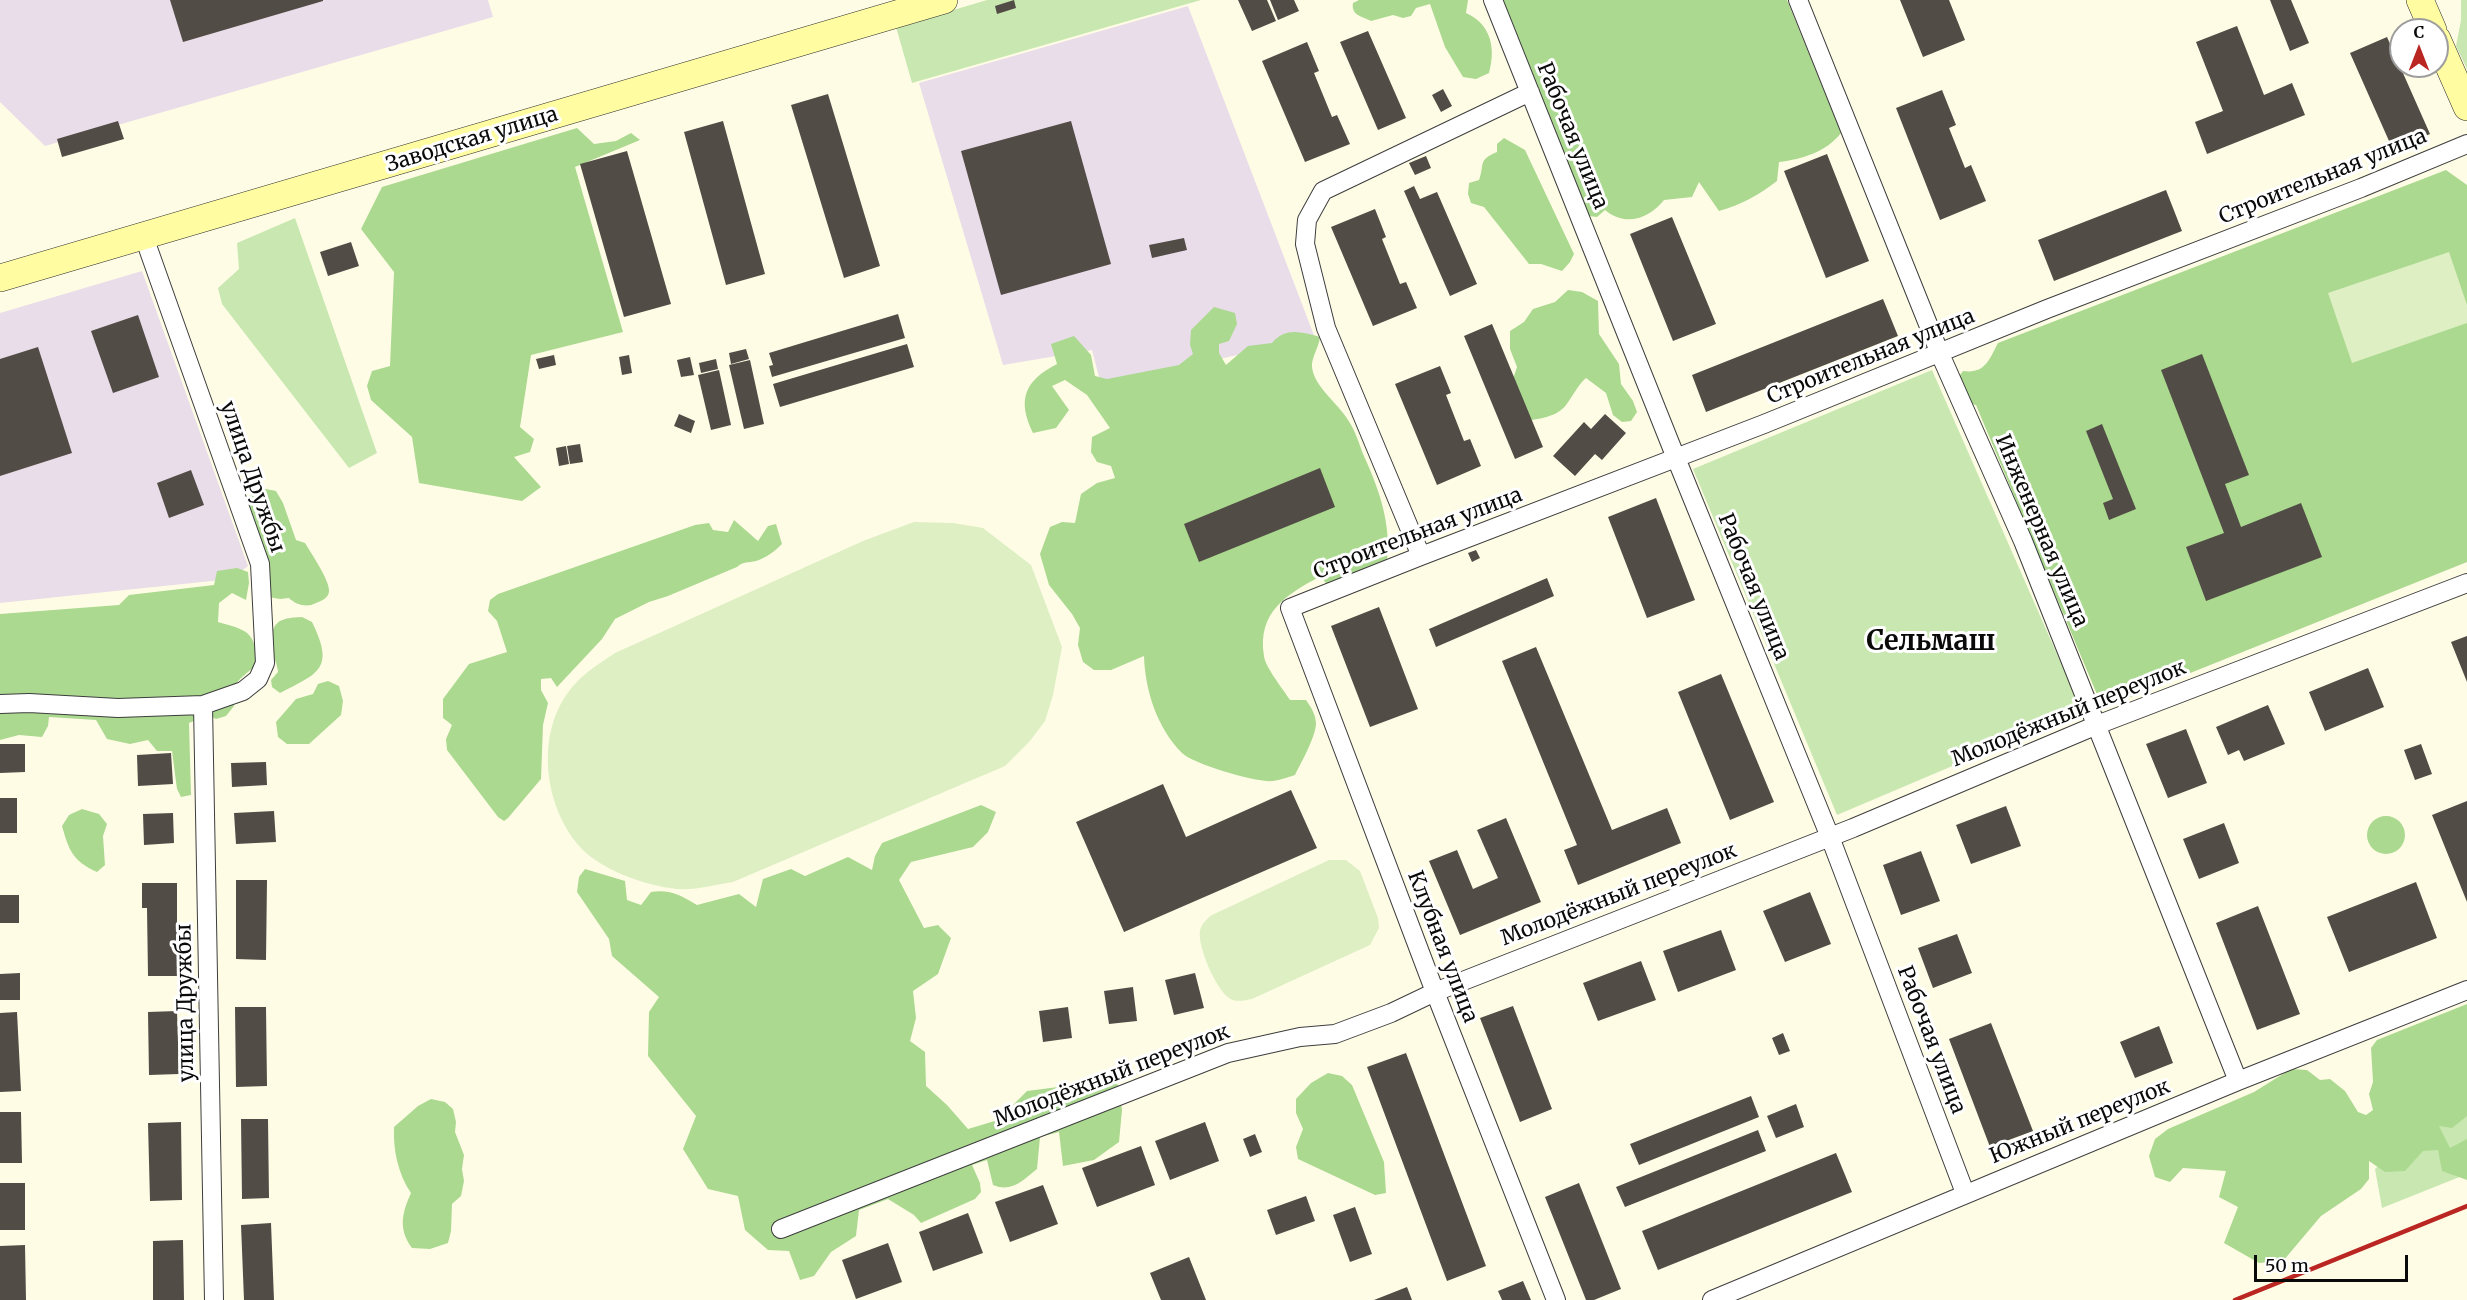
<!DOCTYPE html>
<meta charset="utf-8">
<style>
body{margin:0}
#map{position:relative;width:2467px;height:1300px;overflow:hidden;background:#fffce6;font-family:Merriweather,serif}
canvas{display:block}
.north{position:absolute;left:2389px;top:18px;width:60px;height:60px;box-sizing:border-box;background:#fff;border:2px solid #9d9d9d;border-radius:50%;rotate:0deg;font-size:16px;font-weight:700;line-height:24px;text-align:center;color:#0a0a0a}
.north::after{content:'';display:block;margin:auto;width:21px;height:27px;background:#ba2622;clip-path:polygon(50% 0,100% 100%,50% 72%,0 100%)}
.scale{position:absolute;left:2254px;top:1255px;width:154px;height:27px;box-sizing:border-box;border:3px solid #0a0a0a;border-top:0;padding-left:8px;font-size:18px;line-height:21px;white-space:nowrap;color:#0a0a0a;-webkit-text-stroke:4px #fff;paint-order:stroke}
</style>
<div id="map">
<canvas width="2467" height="1300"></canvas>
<div class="north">С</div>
<div class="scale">50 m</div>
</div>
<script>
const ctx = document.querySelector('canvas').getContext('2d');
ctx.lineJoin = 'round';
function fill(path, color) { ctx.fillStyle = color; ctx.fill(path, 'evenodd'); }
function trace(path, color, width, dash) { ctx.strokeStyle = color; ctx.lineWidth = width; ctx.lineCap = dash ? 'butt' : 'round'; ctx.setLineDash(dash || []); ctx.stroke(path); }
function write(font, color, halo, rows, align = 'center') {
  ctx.font = font + ' Merriweather,serif'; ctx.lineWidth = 6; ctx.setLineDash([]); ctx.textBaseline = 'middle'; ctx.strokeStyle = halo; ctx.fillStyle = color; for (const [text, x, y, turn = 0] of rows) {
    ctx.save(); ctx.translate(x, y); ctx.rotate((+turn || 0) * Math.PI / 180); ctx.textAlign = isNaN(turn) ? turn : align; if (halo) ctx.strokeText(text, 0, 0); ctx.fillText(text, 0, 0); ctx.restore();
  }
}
const industrial = new Path2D(`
 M0 0H488L493 17 45 146 0 102Z
 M1188 6 1315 338 1101 385 1092 350 1003 365 919 83Z
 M142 271 248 566 231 579 0 603V313Z`);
const green = new Path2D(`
 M987 0H1201L912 83 896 27Z
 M2461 0H2467V69L2456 46 2461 20Z
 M295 218 377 453 349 468 222 304 218 288 239 269 237 243Z
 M1932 370 2082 711 1837 815 1693 469Z
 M2467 1086V1174L2382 1208 2375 1169 2444 1104Z`);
const forest = new Path2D(`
 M1359 0H1468L1466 13C1491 24 1496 48 1489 73L1476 79 1463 77 1445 47 1430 4 1416 8 1411 16 1403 18 1393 15 1371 21C1361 16 1351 15 1353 3Z
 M1501 0H1787L1841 133C1826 152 1803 159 1779 162L1777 181C1759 195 1741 205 1719 211L1699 182 1692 197 1664 200C1649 219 1625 227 1605 210L1597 217 1589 216Z
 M577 128 594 144 616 141 631 133 640 140 575 167 623 332 531 355 520 427 534 439 530 452 514 457 541 487 522 501 419 483 412 437 371 400 367 386 372 371 390 366 394 272 361 229 382 187Z
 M1504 138 1525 150 1574 254 1570 262 1562 271 1541 264H1529L1484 207 1471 203 1468 194 1469 183 1479 180C1485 165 1477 160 1497 152V144Z
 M2446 170 2467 185V562L2108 706 2101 704 1976 405 1967 403 1956 380 1963 371C1985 374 1989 360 1998 343Z
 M1568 290 1582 292 1598 301 1599 334 1619 364 1621 384 1633 401 1637 412 1631 421 1622 422 1613 415 1606 393 1586 378C1577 386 1573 396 1566 405 1557 417 1539 419 1525 421L1509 391 1517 367 1510 349V331L1524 322 1533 309 1555 302Z
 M1214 307 1235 313 1237 324 1229 341 1219 344V353L1226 365 1248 346 1272 343C1286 327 1301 332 1320 337 1319 347 1311 358 1312 367 1314 387 1339 404 1348 420 1355 430 1359 443 1363 454 1381 493 1394 531 1385 574L1329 588 1321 576C1287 594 1257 612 1264 656 1265 667 1283 689 1290 700H1306C1311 707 1316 715 1316 724 1315 738 1302 761 1295 775 1288 777 1280 780 1273 781 1257 783 1193 764 1182 753 1157 728 1145 690 1144 656L1111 670H1094L1083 662 1078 645 1080 628 1072 614 1049 585 1040 554 1050 527 1062 522 1075 523 1081 494 1097 483 1115 478 1111 466 1097 462 1091 452 1092 437 1110 428 1087 395 1065 380 1052 386 1069 410 1056 428 1033 433C1017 400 1024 381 1057 364L1051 344 1074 336 1091 355 1095 376 1107 379 1179 365 1193 354 1190 345 1191 330Z
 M266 489 276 491 283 503 296 540 305 543C311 553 330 581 329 591 329 598 321 601 316 603 307 608 296 605 289 598L280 599 269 597 246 507C248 494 253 491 266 489Z
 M734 520 758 541 768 526 776 524 782 544C775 551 766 558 756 561 748 563 744 561 737 567L668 596 649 602 615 619 602 639 557 687 551 678 541 679V690L548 703 543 725 541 779 508 818 504 821 498 817 447 750 446 739 452 725 443 718V699L469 664 507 652 497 621 488 611 490 600 498 594 695 525 709 523 713 530 728 532Z
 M237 568 248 572 249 583 246 600 232 593 219 603 218 622C246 630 257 631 256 665 238 682 232 680 234 706L226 716 216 719 208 715 189 723 191 795 181 797 177 789 172 751H157L148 740 130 744 107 739 96 720 49 717 48 726 42 737 19 735 0 740V614L119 605 129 595 214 585 217 571Z
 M302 617 312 622C335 669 319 673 280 693L272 687 271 680 278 672C277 664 275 660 272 653 270 648 271 640 272 634 275 618 287 618 302 617Z
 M328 681 339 686 343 701 341 715 309 744H287L278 737 276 722 296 699 313 694 318 684Z
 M981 805 996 812 988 832 973 847 911 862 899 880 924 928 938 925 951 938 938 974 913 991 916 1018 910 1041 925 1052 926 1086 947 1105 968 1129 998 1120 1027 1091 1058 1087 1068 1094 1078 1087 1112 1079 1119 1086 1122 1110 1119 1142 1094 1160 1063 1166 1059 1132 1040 1137 1037 1169C1023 1180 1012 1193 993 1185L987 1160 972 1165 980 1183 981 1192 975 1199 921 1223 914 1215 888 1199 859 1210 856 1236 831 1252 814 1276 800 1280 789 1251 768 1250 745 1230 738 1196 708 1189 683 1149 696 1116 648 1056 649 1012 659 997 612 956 609 939 577 892 579 877 585 869 625 881 627 900 641 905 651 892C670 889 682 896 697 905L739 894 756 907 763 879 791 869 805 876 848 857 872 870 875 856 882 843Z
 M82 809 99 814 107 824 103 836 105 865 97 872C73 861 69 851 62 826L69 815Z
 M2367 835a19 19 0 1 1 38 0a19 19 0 1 1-38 0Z
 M2467 1004V1116L2452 1128 2439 1126 2450 1148 2467 1139V1180L2442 1171 2438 1150 2423 1151 2405 1171 2385 1172 2369 1161V1179L2361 1189 2321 1216 2283 1261 2259 1263 2224 1243 2238 1207 2219 1197 2226 1171 2183 1168 2170 1182 2155 1177 2149 1156 2155 1139 2168 1129 2254 1092 2291 1069 2307 1070 2320 1080 2330 1079 2345 1091 2358 1112 2366 1115 2373 1110 2369 1094 2373 1082 2371 1048 2377 1040Z
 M1328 1073 1342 1076 1352 1085 1384 1162 1386 1193 1375 1195 1298 1159 1296 1147 1303 1129 1296 1113V1099L1311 1083Z
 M431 1099 445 1102 453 1109 456 1122 455 1132 464 1155 462 1169 464 1181 461 1196 452 1204 451 1231 448 1243 430 1249 412 1248C398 1229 402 1213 411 1193 398 1174 393 1150 394 1127L418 1106Z`);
const pitch = new Path2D(`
 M2449 252 2467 305V323L2352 363 2328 293Z
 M914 522 953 523 983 528 1031 565 1062 647 1053 695 1045 721 1030 741 1005 766 733 882C713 885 690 892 670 888 642 884 603 870 583 850 545 811 535 739 567 694 579 676 597 665 615 653L863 541Z
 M1329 860H1346L1360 871 1378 918 1379 928 1370 945 1252 999C1246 1000 1239 1002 1233 1000 1218 996 1197 946 1200 931 1201 924 1206 921 1210 916Z`);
const building = new Path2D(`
 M170 0H323V1L183 42Z
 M1014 0 1016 8 997 14 995 6Z
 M1238 0H1267L1276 21 1252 31Z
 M1270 0H1294L1299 11 1278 20Z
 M1900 0H1949L1965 40 1923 57Z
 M2270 0H2291L2309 43 2290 51Z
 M2237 26 2264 95 2292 83 2305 115 2207 154 2195 122 2223 111 2196 42Z
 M1368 31 1406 118 1378 130 1340 42Z
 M2387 37 2430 134 2393 150 2350 53Z
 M1307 42 1319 71 1314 73 1332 117 1337 115 1350 144 1305 162 1262 61Z
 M1443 89 1452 106 1441 112 1432 95Z
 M1942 90 1956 125 1949 128 1965 168 1971 165 1986 201 1940 220 1896 108Z
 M828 94 880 266 844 278 791 105Z
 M118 121 124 139 62 157 57 139Z
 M723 121 765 274 726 285 684 132Z
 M1071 121 1111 264 1001 295 961 151Z
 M627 151 671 304 624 317 580 164Z
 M1827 154 1869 261 1826 278 1784 171Z
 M1426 156 1431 168 1415 175 1409 163Z
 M1414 186 1420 199 1437 192 1477 284 1450 296 1404 191Z
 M2166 190 2182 231 2054 281 2038 240Z
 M1375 209 1386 237 1382 239 1400 284 1406 282 1417 308 1373 326 1331 227Z
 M1672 217 1716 324 1673 341 1630 234Z
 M1184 238 1187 250 1152 258 1149 245Z
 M351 242 359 266 328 276 320 252Z
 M1883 299 1898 336 1706 412 1692 375Z
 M898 314 905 338 772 377 769 366 773 365 769 353Z
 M138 315 159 377 113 393 91 331Z
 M1492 324 1543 447 1515 459 1464 336Z
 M907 344 914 367 780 407 773 384Z
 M38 347 72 453 0 476V359Z
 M746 349 749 359 731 364 729 353Z
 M2202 354 2249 475 2225 484 2241 527 2301 503 2322 557 2206 601 2186 547 2224 533 2161 370Z
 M554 355 556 365 539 369 536 359Z
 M629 355 632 373 622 375 619 357Z
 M690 357 694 375 681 377 677 360Z
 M716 359 718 369 701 373 699 363Z
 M750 360 764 424 744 429 729 365Z
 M1440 366 1451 393 1446 395 1464 441 1470 439 1481 466 1437 485 1395 384Z
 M719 370 731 425 711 430 698 375Z
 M679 414 695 421 691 433 674 426Z
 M1605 414 1626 433 1602 460 1595 454 1575 476 1553 456 1584 422 1591 429Z
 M2102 424 2136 509 2109 520 2103 503 2113 499 2086 431Z
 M580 444 583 462 570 464 567 446Z
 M566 446 569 464 559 466 556 448Z
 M1320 468 1335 507 1199 562 1184 524Z
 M191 470 204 505 169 518 157 483Z
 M1656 498 1695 600 1647 618 1608 517Z
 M1476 550 1480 558 1472 562 1468 553Z
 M1547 578 1554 596 1436 647 1429 629Z
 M1379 607 1418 709 1370 727 1331 626Z
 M2467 636V682L2451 642Z
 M1536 647 1612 830 1667 808 1681 843 1578 885 1564 850 1577 845 1502 661Z
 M2368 668 2384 707 2325 731 2309 692Z
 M1721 674 1774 802 1730 820 1678 692Z
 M2268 705 2285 744 2244 761 2239 750 2228 755 2216 727Z
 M2186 729 2207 783 2168 798 2146 744Z
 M0 744H25V772L0 773Z
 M2421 744 2432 774 2415 780 2404 750Z
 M171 753 173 784 138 786 137 755Z
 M266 762 267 785 232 787 231 763Z
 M1163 784 1186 837 1291 790 1317 848 1124 932 1076 822Z
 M0 798H17V833H0Z
 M2467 801V902L2432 815Z
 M2006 806 2021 846 1971 864 1956 825Z
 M274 811 276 842 236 844 234 813Z
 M173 813 174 843 144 845 143 814Z
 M1506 818 1541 902 1460 935 1429 861 1457 850 1473 889 1498 878 1477 830Z
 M2224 823 2239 863 2199 879 2183 839Z
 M1921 851 1940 901 1901 915 1883 865Z
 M236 880H267L266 960 236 959Z
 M2416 882 2437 938 2349 972 2327 917Z
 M142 883H177V976H148L147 908H142Z
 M1810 892 1831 944 1785 962 1763 911Z
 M0 895H19V923H0Z
 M2258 906 2300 1014 2257 1030 2216 923Z
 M1721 930 1736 970 1678 992 1663 951Z
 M1957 934 1972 973 1933 988 1918 948Z
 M1641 961 1656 1000 1598 1021 1583 983Z
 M20 973V1000H0V974Z
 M1195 973 1204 1008 1174 1015 1165 980Z
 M1133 987 1137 1021 1109 1024 1104 991Z
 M1513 1006 1552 1109 1520 1122 1480 1018Z
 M235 1007H266L267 1086 236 1087Z
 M1068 1007 1072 1038 1043 1042 1039 1011Z
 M177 1011 179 1074 149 1075 148 1012Z
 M17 1012 21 1091 0 1092V1013Z
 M1991 1023 2033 1131 1990 1147 1949 1039Z
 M2159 1026 2173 1063 2135 1078 2120 1042Z
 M1783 1033 1790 1051 1779 1055 1772 1038Z
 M1406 1053 1486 1266 1447 1281 1367 1067Z
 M1751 1096 1759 1117 1639 1165 1630 1144Z
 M1796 1104 1804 1127 1776 1138 1767 1116Z
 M0 1112H21L22 1163H0Z
 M241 1119H268L269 1198 242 1199Z
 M181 1122 182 1200 150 1201 148 1123Z
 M1205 1122 1219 1161 1170 1180 1155 1141Z
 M1758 1130 1766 1151 1625 1207 1616 1187Z
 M1255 1134 1262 1152 1250 1157 1243 1139Z
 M1141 1146 1155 1185 1097 1207 1082 1168Z
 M1836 1153 1852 1192 1658 1270 1642 1231Z
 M0 1183H25V1230H0Z
 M1579 1183 1621 1289 1594 1300H1586L1545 1197Z
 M1043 1185 1058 1224 1010 1242 995 1202Z
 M1306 1196 1315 1221 1276 1235 1267 1210Z
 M1355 1207 1372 1254 1350 1262 1333 1215Z
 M968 1213 983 1253 933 1271 919 1232Z
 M271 1223 274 1300H244L241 1225Z
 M183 1240 184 1300H153V1241Z
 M888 1243 902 1282 856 1299 842 1260Z
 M25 1245 26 1300H0V1246Z
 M1189 1257 1206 1300H1161L1150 1273Z
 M1523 1281 1531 1300H1502L1498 1291Z
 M1407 1287 1412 1300H1374Z`);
const street = new Path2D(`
 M1493 0 1676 458 1830 837 1965 1193
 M1798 0 1940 354 2023 541 2238 1081
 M1421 556 1326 328 1305 244 1307 220 1323 191 1530 92
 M0 704 29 703 118 708 203 705 243 691 258 679 265 663 260 564 144 237
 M203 705 214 1300
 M781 1229 1228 1053 1300 1037 1335 1034 1391 1013 1435 992 1853 828 2097 725 2467 583
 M1556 1300 1435 992 1290 608 1421 556 1764 424 2047 309 2361 188 2467 144
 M1712 1300 2238 1081 2467 990`);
const secondary = new Path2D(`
 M2420 0 2433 30
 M2437 39 2467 107
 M0 278 944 0`);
const rail = new Path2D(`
 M2235 1300 2467 1206`);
const streetNames = [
 ["Рабочая улица",1572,136,68],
 ["Заводская улица",472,140,-17],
 ["Строительная улица",2323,177,-22],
 ["Строительная улица",1871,357,-22],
 ["улица Дружбы",252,477,71],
 ["Инженерная улица",2041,531,67],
 ["Строительная улица",1418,534,-21],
 ["Рабочая улица",1753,587,68],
 ["Молодёжный переулок",2069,714,-22],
 ["Молодёжный переулок",1619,895,-21],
 ["Клубная улица",1442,947,69],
 ["улица Дружбы",186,1003,-91],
 ["Рабочая улица",1931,1040,69],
 ["Молодёжный переулок",1112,1076,-21],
 ["Южный переулок",2080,1122,-22]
];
const districtNames = [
 ["Сельмаш",1931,642]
];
fill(industrial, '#e9dde9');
fill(green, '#c9e8b1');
fill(forest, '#abd990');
fill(pitch, '#ddefc3');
fill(building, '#524c46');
trace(street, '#3d3d3d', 20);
trace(secondary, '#2c2c2c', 28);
trace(street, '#fff', 18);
trace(secondary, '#fffca1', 27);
trace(rail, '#ba2622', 4.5);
write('21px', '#0a0a0a', '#fff', streetNames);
write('bold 27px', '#0a0a0a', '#fff', districtNames);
</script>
